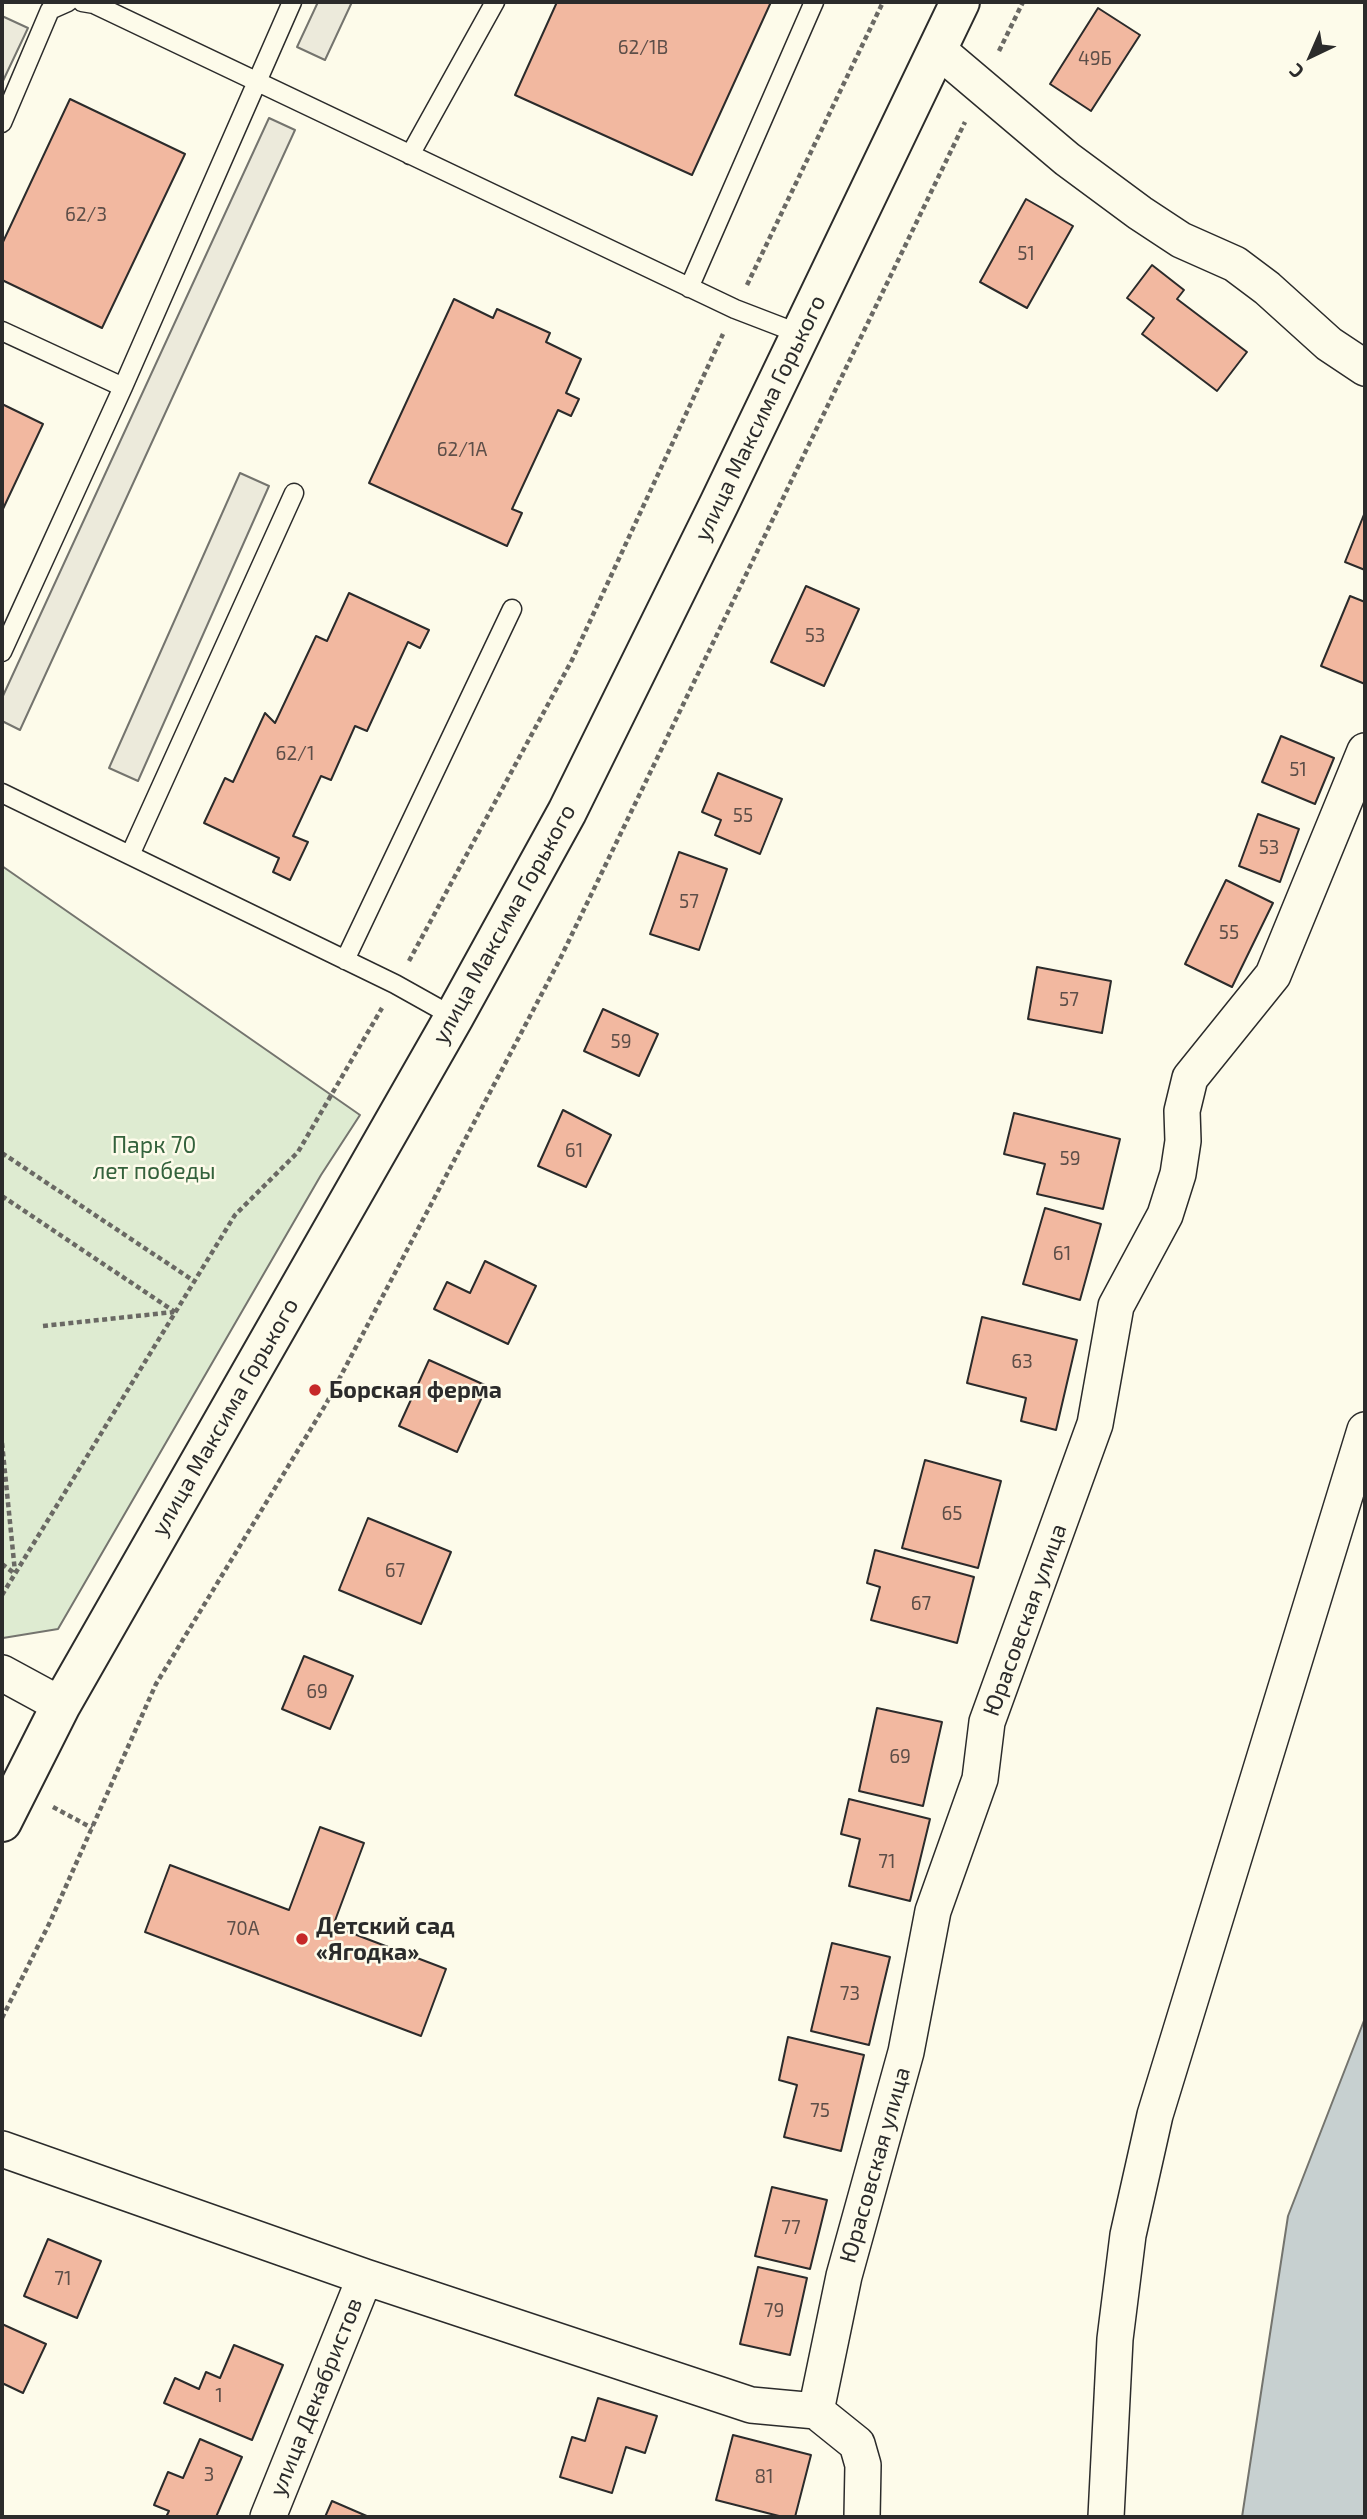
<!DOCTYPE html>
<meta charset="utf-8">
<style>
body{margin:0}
#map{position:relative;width:1367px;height:2519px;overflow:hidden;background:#fdfbea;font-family:"Exo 2",sans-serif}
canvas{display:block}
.frame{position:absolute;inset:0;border:4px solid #2b2b2b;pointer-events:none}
.north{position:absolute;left:1276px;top:21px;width:70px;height:70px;-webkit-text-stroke:5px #fdfbea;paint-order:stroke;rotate:224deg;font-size:19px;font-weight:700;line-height:28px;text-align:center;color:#2b2b2b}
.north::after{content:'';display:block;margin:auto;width:24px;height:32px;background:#2b2b2b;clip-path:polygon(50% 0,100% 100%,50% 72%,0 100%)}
</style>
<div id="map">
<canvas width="1367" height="2519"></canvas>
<div class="frame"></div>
<div class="north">С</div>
</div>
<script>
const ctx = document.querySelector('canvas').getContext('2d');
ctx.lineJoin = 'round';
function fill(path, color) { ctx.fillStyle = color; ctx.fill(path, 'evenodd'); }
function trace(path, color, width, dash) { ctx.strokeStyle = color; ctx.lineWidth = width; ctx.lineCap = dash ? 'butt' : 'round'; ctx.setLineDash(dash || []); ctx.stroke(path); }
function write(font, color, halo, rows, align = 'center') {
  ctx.font = font + ' "Exo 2",sans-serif'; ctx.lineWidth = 5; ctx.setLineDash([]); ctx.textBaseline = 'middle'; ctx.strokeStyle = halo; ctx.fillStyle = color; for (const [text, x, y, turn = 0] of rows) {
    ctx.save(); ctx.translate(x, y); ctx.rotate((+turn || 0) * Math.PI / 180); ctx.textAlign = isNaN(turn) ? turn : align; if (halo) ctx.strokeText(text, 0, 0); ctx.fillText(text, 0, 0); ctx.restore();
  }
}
const green = new Path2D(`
 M2 866 360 1115 321 1175 58 1629 3 1638Z`);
const parking = new Path2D(`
 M318 2H352L325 60 297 47Z
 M2 16 28 28 2 83Z
 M269 118 295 130 20 730 2 721V698Z
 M240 473 269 486 138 781 109 768Z`);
const water = new Path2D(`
 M1365 2018V2517H1242L1288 2216Z`);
const building = new Path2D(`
 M557 2H771L692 175 515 95Z
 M1098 8 1140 35 1091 111 1050 84Z
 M70 99 185 154 102 328 2 280V244Z
 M1026 199 1073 226 1027 308 980 282Z
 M1152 265 1184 290 1177 299 1247 352 1217 391 1142 334 1154 318 1127 298Z
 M454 299 493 318 497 309 550 333 546 342 581 359 566 393 579 399 571 416 558 410 512 509 522 513 507 546 369 483Z
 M2 404 43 424 2 511Z
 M1365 512V570L1345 562Z
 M806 586 859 609 824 686 771 662Z
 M349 593 429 630 420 648 408 642 367 731 355 726 331 780 321 776 293 836 308 842 290 880 273 872 279 858 204 823 225 778 233 782 265 713 275 723 316 636 327 641Z
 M1350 596 1365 602V684L1321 666Z
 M1281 736 1334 758 1315 804 1262 782Z
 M718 773 782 799 760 854 715 835 721 820 702 812Z
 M1258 814 1299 829 1280 882 1239 866Z
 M679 852 727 869 699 950 650 934Z
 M1226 880 1273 903 1232 987 1185 964Z
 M1037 967 1111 981 1102 1033 1028 1019Z
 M603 1009 658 1034 639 1076 584 1051Z
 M563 1110 611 1135 586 1187 538 1166Z
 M1014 1113 1120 1139 1103 1209 1037 1194 1045 1164 1004 1154Z
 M1045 1208 1101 1224 1080 1300 1023 1284Z
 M485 1261 536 1286 508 1344 434 1309 447 1282 470 1293Z
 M982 1317 1077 1340 1056 1430 1021 1421 1026 1398 967 1383Z
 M429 1360 487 1386 457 1452 399 1426Z
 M925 1460 1001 1481 978 1568 902 1548Z
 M368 1518 451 1552 421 1624 339 1590Z
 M875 1550 974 1577 957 1643 871 1620 880 1587 867 1583Z
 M304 1656 353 1676 330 1729 282 1709Z
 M877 1708 942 1722 923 1806 859 1791Z
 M849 1799 930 1819 910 1901 849 1886 860 1839 841 1834Z
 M320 1827 364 1843 333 1926 446 1969 421 2036 145 1932 170 1865 289 1910Z
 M832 1943 890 1957 869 2045 811 2031Z
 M788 2037 864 2055 841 2151 784 2137 797 2085 779 2080Z
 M772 2187 827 2200 810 2269 755 2256Z
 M48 2239 101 2261 77 2318 24 2296Z
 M758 2267 807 2278 790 2355 740 2344Z
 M2 2324 46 2344 23 2393 2 2383Z
 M234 2345 283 2365 252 2440 164 2403 175 2378 199 2389 206 2372 220 2378Z
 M598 2398 657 2416 645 2453 626 2447 612 2493 560 2477 572 2437 585 2441Z
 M733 2435 811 2455 795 2517H783L716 2500Z
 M200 2439 242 2457 216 2517H166L169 2511 154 2505 168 2472 183 2478Z
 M332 2501 369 2517H325Z`);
const path = new Path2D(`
 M999 51 1023 2
 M747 285 883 2
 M409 961 572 660 723 334
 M2 1153 194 1281
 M2 1196 175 1312
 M43 1326 174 1312
 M2 1443 15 1572
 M2 1564 14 1573
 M2 1595 235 1215 298 1152 382 1008
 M53 1807 92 1828
 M2 2018 50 1922 156 1684 326 1404 559 961 965 122`);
const lane = new Path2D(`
 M82 2 94 4 735 309 800 334
 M2 123 50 10 68 2
 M410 155 495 2
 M689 288 814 2
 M2 331 123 387
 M2 652 123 387 292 2
 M2 793 395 984 454 1017
 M130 855 294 493
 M345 960 512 609`);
const street = new Path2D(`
 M937 49 1067 159 1140 213 1181 240 1235 264 1267 288 1329 344 1365 368
 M2 1673 61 1705
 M2 2149 365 2277 751 2405 816 2411
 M816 2411 844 2276 906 2052 933 1911 980 1779 987 1722 1095 1424 1116 1306 1165 1215 1178 1174 1183 1141 1182 1111 1190 1078 1273 975 1365 751
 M816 2411 857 2444 863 2465 862 2517
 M268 2517 365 2277
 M1106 2517 1115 2339 1128 2235 1155 2115 1365 1430`);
const secondary = new Path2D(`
 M2 1822 61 1705 454 1017 567 812 719 504 960 2`);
const markers = [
 [315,1390,7,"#c62828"],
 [302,1939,7,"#c62828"]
];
const numberNames = [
 ["62/1В",643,48],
 ["49Б",1095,59],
 ["62/3",86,215],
 ["51",1026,254],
 ["62/1А",462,450],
 ["53",815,636],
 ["62/1",295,754],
 ["51",1298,770],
 ["55",743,816],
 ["53",1269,848],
 ["57",689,902],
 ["55",1229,933],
 ["57",1069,1000],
 ["59",621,1042],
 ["61",574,1151],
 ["59",1070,1159],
 ["61",1062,1254],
 ["63",1022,1362],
 ["65",952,1514],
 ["67",395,1571],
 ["67",921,1604],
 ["69",317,1692],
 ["69",900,1757],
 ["71",887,1862],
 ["70А",243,1929],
 ["73",850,1994],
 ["75",820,2111],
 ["77",791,2228],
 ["71",63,2279],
 ["79",774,2311],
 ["1",219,2396],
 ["3",209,2475],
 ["81",764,2477]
];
const streetNames = [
 ["улица Максима Горького",760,418,-64],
 ["улица Максима Горького",504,924,-61],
 ["улица Максима Горького",225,1417,-60],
 ["Юрасовская улица",1025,1620,-70],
 ["Юрасовская улица",875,2165,-74],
 ["улица Декабристов",316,2397,-68]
];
const parkNames = [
 ["Парк 70",154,1145],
 ["лет победы",154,1171]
];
const poiNames = [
 ["Борская ферма",329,1390],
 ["Детский сад",316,1926],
 ["«Ягодка»",316,1952]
];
fill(green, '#deebd1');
trace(green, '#74746e', 2);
fill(parking, '#eceadb');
trace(parking, '#74746e', 2);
fill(water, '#c7d0d0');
trace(water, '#74746e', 2);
fill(building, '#f2b8a0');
trace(building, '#2b2b2b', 2);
trace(lane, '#2b2b2b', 21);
trace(street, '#2b2b2b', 38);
trace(secondary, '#2b2b2b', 42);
trace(path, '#6a6964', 4.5, [5, 3.5]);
trace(lane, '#fdfbea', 18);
trace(street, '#fdfbea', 35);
trace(secondary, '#fdfbea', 38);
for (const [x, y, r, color] of markers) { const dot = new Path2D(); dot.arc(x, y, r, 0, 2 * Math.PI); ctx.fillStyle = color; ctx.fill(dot); trace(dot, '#fdfbea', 2.5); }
write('19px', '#5d4e48', null, numberNames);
write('23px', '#2b2b2b', '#fdfbea', streetNames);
write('23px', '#34623c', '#fdfbea', parkNames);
write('bold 23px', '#2b2b2b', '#fdfbea', poiNames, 'left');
</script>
